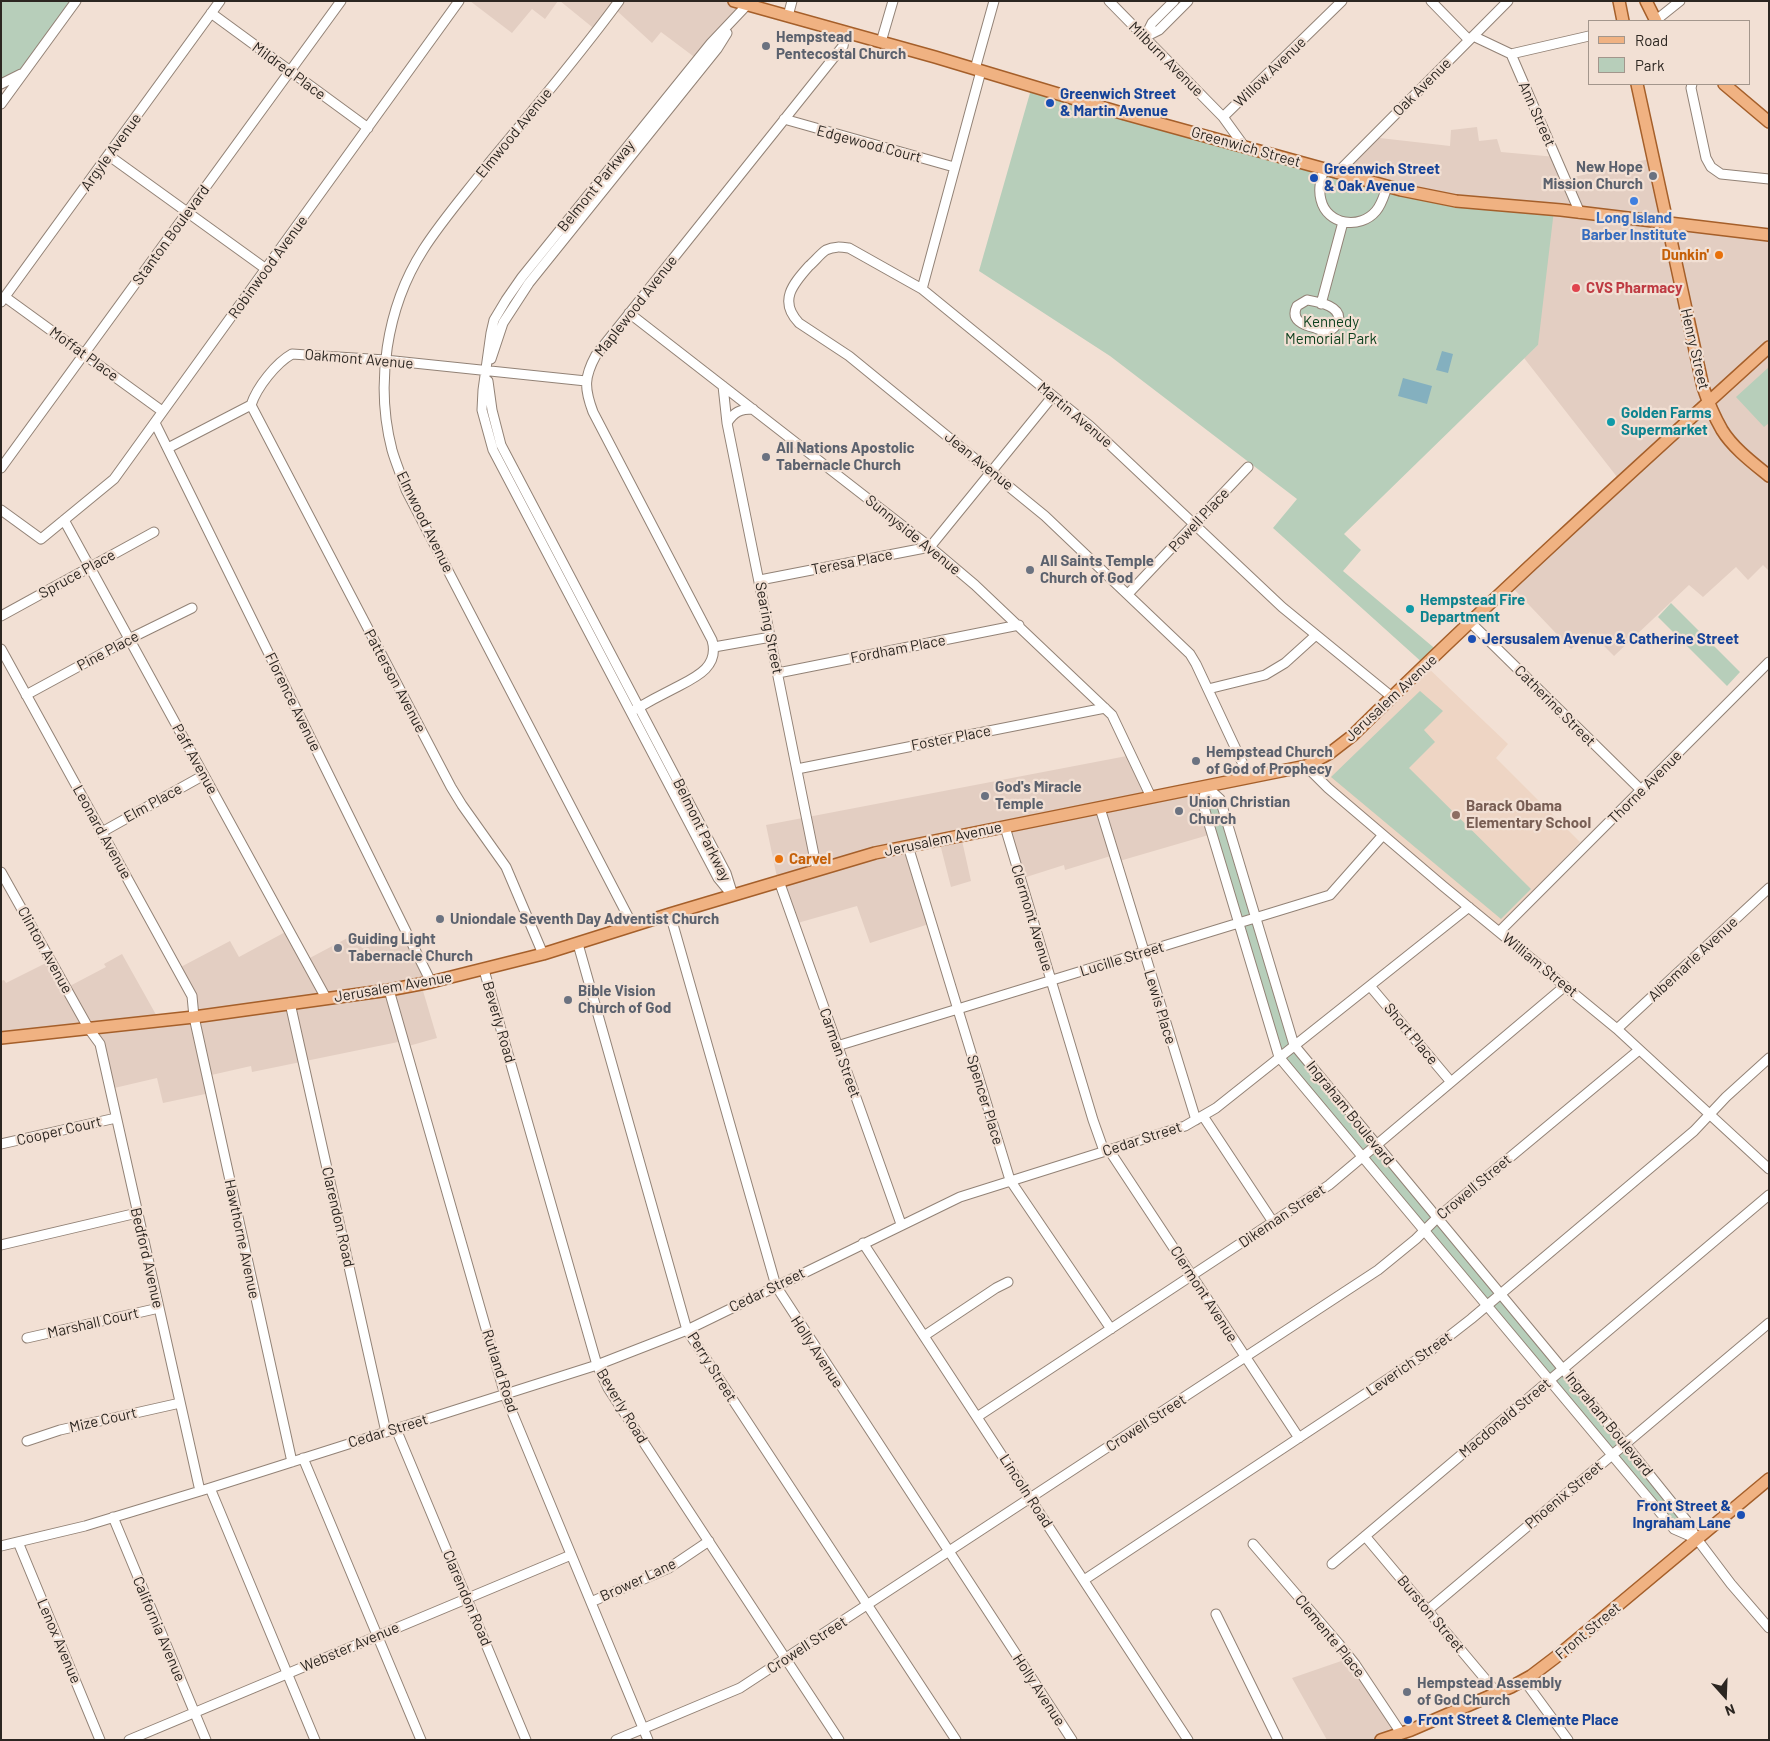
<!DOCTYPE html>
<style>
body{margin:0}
#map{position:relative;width:1770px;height:1741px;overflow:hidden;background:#f2e0d4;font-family:Barlow,sans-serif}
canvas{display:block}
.frame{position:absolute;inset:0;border:2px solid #2c2621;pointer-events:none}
.legend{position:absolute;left:1588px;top:20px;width:162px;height:65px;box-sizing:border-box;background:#f2e0d4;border:1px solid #a3968c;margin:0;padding:6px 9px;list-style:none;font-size:15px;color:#2c2621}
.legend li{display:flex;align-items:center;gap:10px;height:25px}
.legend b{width:25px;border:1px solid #a3968c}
.north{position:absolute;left:1700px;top:1671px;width:50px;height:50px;-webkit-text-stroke:4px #f2e0d4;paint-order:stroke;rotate:160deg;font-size:14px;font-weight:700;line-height:20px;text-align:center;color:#2c2621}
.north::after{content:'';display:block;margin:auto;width:18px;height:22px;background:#2c2621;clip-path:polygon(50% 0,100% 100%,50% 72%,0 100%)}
</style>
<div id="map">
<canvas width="1770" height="1741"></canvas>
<div class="frame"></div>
<ul class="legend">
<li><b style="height:6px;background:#f0b282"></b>Road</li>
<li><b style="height:14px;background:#b7ceba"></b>Park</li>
</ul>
<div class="north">N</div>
</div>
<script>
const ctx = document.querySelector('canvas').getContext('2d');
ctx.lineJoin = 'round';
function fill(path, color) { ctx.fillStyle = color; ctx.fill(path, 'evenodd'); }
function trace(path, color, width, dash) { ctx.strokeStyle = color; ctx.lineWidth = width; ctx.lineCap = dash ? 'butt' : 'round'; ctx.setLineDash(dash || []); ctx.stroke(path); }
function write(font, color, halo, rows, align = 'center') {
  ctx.font = font + ' Barlow,sans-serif'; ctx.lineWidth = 4.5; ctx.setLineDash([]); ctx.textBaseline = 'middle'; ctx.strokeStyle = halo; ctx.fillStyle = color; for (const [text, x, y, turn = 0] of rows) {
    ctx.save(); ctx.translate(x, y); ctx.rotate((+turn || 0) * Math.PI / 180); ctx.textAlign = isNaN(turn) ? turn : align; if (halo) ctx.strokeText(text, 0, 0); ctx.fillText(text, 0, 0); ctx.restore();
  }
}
const commercial = new Path2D(`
 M470 1H558L545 19 532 9 512 33Z
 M560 1H733L746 5 697 59 661 32 652 43 616 10 597 31Z
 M1477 127 1479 141 1497 139 1501 152 1556 157 1566 179 1653 158 1669 224 1769 234V571L1763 565 1748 580 1736 567 1703 597 1689 585 1614 656 1590 632 1571 649 1510 585 1621 482 1524 358 1538 345 1456 201 1337 173 1371 137 1450 146 1451 130Z
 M1132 755 1151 797 1206 786 1212 834 1116 862 1114 855 1065 870 1064 865 1020 879 1005 827 961 836 971 881 951 887 939 840 909 846 932 923 870 943 857 906 794 924 778 882 766 825Z
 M289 930 306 960 355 934 362 948 410 939 431 982 421 984 437 1038 405 1047 403 1041 252 1072 251 1066 207 1076 210 1093 163 1103 157 1078 110 1089 100 1044 89 1029 1 1038V981L4 980 6 983 50 961 66 988 106 967 104 964 122 954 159 1020 193 1017 192 996 177 969 230 941 239 957Z
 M1350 1658 1401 1733 1381 1740H1327L1292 1678Z`);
const built = new Path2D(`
 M1425 665 1508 744 1496 758 1580 842 1496 929 1306 766 1330 753Z`);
const green = new Path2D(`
 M1 1H74L19 74 1 82Z
 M1032 86 1401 190 1554 210 1538 345 1344 534 1361 550 1343 571 1439 652 1425 665 1273 528 1297 499 1110 356 979 271Z
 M1769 367V423L1764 427 1736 397Z
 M1671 603 1740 672 1727 686 1658 617Z
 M1420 691 1443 711 1424 730 1435 742 1409 768 1531 889 1501 919 1331 777Z
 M1206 786 1220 799 1294 1045 1697 1539 1674 1529 1279 1057 1203 804Z`);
const water = new Path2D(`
 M1442 351 1453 354 1448 373 1436 370Z
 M1403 378 1432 386 1427 404 1398 396Z`);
const minor = new Path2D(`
 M619 1C578 57 533 110 489 163 467 192 442 220 423 250 386 308 375 385 392 450 396 464 402 477 406 490L633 926
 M1109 1 1223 117 1244 146
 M1431 1 1469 40
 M211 13 368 128
 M788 16 792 1
 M1655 21 1680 1
 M1473 36 1511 54 1580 213
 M1145 37 1159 30 1188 1
 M1145 37 1152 23 1174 1
 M881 42 893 1
 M1511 54 1589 36
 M975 69 994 1
 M1 84 21 74
 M1692 84 1691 88 1706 158 1711 167 1721 174 1769 179
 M1 104 76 1
 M1223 117 1342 1
 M784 119 954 167
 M108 155 266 269
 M1324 169C1321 179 1318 189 1321 200 1327 225 1360 230 1376 211 1382 204 1384 195 1387 187
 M1337 173 1508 1
 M922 289 981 71
 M5 297 162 411
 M1307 300C1318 302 1343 306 1338 322 1336 326 1333 329 1330 330 1325 332 1320 330 1315 328 1303 325 1290 320 1297 306Z
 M1 302 220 1
 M1321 304 1343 222
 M629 313 930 547 975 585 1112 715 1151 797
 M491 359 503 323 529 283 717 49 727 33
 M488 381 492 410 501 445 726 873 732 892
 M723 386 727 423 817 870
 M251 405 451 787 462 805 506 867 543 954
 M155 423 431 982
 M727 423C734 412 740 409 753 409
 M168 448 251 405C257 387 276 363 292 354L385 360 586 381
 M1 468 341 1
 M1 510 41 539 114 479 459 1
 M64 520 326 998
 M760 580 930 547 1052 397
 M1128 594 1248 467
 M1 616 154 532
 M1470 622 1641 790
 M714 647 771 637
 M1 649 192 996 194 1017 292 1462
 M778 673 1019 625
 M1208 689 1265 675 1285 663 1316 635
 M26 695 129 639 192 608
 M636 709C648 702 661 695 673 689 694 678 720 668 712 640L593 412C584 388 584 377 596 355L843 46 846 32
 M1306 766 1328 788 1443 886 1617 1029 1769 1169
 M797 769 1105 708
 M1249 777 1196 664 1190 654 1045 516 849 356 799 323C778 301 793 284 809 266 815 261 820 254 826 250 834 246 841 247 849 248L922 289 1090 426 1282 607 1392 697
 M1206 786 1220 799 1294 1045 1625 1444 1686 1520 1697 1539 1731 1584 1769 1628
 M1206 786 1203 804 1279 1057 1674 1529 1697 1539
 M1100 808 1196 1120
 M1005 827 1093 1120 1104 1151
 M102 832 204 775
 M908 846 1010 1180 1111 1329
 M1 872 89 1029 100 1044 200 1491
 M779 881 901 1224
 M732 895 718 878 493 450 482 410 483 390 491 333 494 320 506 300 522 277 711 43 747 5
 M670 914 776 1286 1072 1740
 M1499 932 1769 662
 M578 944 687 1330 956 1740
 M484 970 597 1365 608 1388 839 1740
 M1370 986 1451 1082
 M389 990 505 1395 648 1740
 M290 1003 386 1432
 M1617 1029 1769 888
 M837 1046 1330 895 1383 835
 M1203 1116 1273 1222
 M1 1144 116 1118
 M1109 1150 1299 1438
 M863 1243 1188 1740
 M1 1245 137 1213
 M924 1336 996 1288 1008 1282
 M27 1338 159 1308
 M977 1417 1329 1185 1565 986
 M396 1429 526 1740
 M27 1441 60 1430 180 1403
 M303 1458 421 1740
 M210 1488 315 1740
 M113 1517 206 1740
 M1365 1536 1497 1693
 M18 1542 100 1740
 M1253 1544 1339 1644 1355 1664 1401 1733
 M1 1546 85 1526 210 1488 597 1365 687 1330 960 1197 1185 1126 1216 1108 1469 907
 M1332 1564 1769 1195
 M1084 1580 1430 1351 1471 1319 1694 1131 1726 1097 1769 1058
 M591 1602 669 1568 709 1541
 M1428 1610 1769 1323
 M1216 1614 1278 1740
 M1524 1680 1568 1740
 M129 1740 571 1555
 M616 1740 740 1688 1378 1270 1416 1239 1437 1218 1639 1050`);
const major = new Path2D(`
 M734 1 935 57 1125 114 1401 190 1456 201 1561 210 1769 235
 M1619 1 1623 21
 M1646 1 1656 21
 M1637 84 1703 387C1708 402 1714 416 1722 430 1733 448 1753 463 1769 476
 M1724 84 1769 122
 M1 1038 194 1017 389 990 431 982 543 954 670 914 875 853 1306 766 1330 753 1352 736C1487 603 1628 475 1769 347
 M1381 1740 1411 1730 1511 1687 1531 1676 1556 1657 1769 1479`);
const markers = [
 [766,46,5,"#6b7280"],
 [1050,103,5,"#1a4fb4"],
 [1653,176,5,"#6b7280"],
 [1314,178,5,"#1a4fb4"],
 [1634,201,5,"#3f7fe0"],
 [1719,255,5,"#e8710a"],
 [1576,288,5,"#e0444e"],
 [1611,422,5,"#0f9aa8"],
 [766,457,5,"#6b7280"],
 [1030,570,5,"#6b7280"],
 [1410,609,5,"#0f9aa8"],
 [1472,639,5,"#1a4fb4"],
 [1196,761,5,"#6b7280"],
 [985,796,5,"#6b7280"],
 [1179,811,5,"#6b7280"],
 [1456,815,5,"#8d6e63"],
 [779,859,5,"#e8710a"],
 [440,919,5,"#6b7280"],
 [338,948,5,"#6b7280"],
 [568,1000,5,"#6b7280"],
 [1741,1515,5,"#1a4fb4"],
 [1407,1692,5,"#6b7280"],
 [1408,1720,5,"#1a4fb4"]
];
const worshipNames = [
 ["Hempstead",776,37],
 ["Pentecostal Church",776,54],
 ["New Hope",1643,167,"right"],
 ["Mission Church",1643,184,"right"],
 ["All Nations Apostolic",776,448],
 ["Tabernacle Church",776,465],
 ["All Saints Temple",1040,561],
 ["Church of God",1040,578],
 ["Hempstead Church",1206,752],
 ["of God of Prophecy",1206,769],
 ["God's Miracle",995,787],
 ["Temple",995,804],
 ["Union Christian",1189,802],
 ["Church",1189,819],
 ["Uniondale Seventh Day Adventist Church",450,919],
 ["Guiding Light",348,939],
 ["Tabernacle Church",348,956],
 ["Bible Vision",578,991],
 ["Church of God",578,1008],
 ["Hempstead Assembly",1417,1683],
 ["of God Church",1417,1700]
];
const streetNames = [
 ["Milburn Avenue",1166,59,45],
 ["Mildred Place",289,71,36],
 ["Willow Avenue",1270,72,-44],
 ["Oak Avenue",1422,87,-45],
 ["Ann Street",1537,114,66],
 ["Elmwood Avenue",514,133,-51],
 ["Edgewood Court",869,144,15],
 ["Greenwich Street",1246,147,16],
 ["Argyle Avenue",111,152,-54],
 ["Belmont Parkway",596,186,-51],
 ["Stanton Boulevard",171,235,-54],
 ["Robinwood Avenue",268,267,-54],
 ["Maplewood Avenue",636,306,-52],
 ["Henry Street",1695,349,77],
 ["Moffat Place",84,354,36],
 ["Oakmont Avenue",359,359,5],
 ["Martin Avenue",1075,415,40],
 ["Jean Avenue",979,461,39],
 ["Powell Place",1199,520,-47],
 ["Elmwood Avenue",425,522,64],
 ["Sunnyside Avenue",913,535,39],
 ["Teresa Place",852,562,-11],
 ["Spruce Place",77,574,-29],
 ["Searing Street",769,628,79],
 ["Fordham Place",898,649,-11],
 ["Pine Place",108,651,-28],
 ["Patterson Avenue",395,681,62],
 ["Jerusalem Avenue",1391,698,-43],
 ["Florence Avenue",293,702,64],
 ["Catherine Street",1555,706,45],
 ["Foster Place",951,738,-11],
 ["Paff Avenue",195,759,61],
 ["Thorne Avenue",1645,787,-45],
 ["Elm Place",153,803,-29],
 ["Belmont Parkway",702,830,64],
 ["Leonard Avenue",102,832,61],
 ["Jerusalem Avenue",943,839,-12],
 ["Clermont Avenue",1032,918,73],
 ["Clinton Avenue",45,950,61],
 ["Lucille Street",1122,959,-17],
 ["Albemarle Avenue",1693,959,-43],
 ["William Street",1540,965,39],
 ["Jerusalem Avenue",393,987,-10],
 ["Lewis Place",1160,1007,73],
 ["Beverly Road",499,1022,74],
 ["Short Place",1411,1034,50],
 ["Carman Street",840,1053,70],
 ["Spencer Place",985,1100,73],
 ["Ingraham Boulevard",1350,1113,51],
 ["Cooper Court",59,1131,-13],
 ["Cedar Street",1142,1139,-18],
 ["Crowell Street",1474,1187,-40],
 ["Dikeman Street",1282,1216,-34],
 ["Clarendon Road",338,1217,77],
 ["Hawthorne Avenue",242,1239,78],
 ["Bedford Avenue",147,1258,77],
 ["Cedar Street",767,1290,-26],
 ["Clermont Avenue",1204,1294,57],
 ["Marshall Court",93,1323,-13],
 ["Holly Avenue",817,1352,57],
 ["Leverich Street",1409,1364,-35],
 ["Perry Street",712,1367,58],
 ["Rutland Road",500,1371,72],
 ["Beverly Road",622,1406,59],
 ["Macdonald Street",1505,1418,-40],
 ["Mize Court",103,1420,-13],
 ["Crowell Street",1146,1423,-33],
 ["Ingraham Boulevard",1609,1424,51],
 ["Cedar Street",388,1431,-17],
 ["Lincoln Road",1026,1491,57],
 ["Phoenix Street",1564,1495,-40],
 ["Brower Lane",638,1580,-25],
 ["Clarendon Road",467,1598,67],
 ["Burston Street",1431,1614,50],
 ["California Avenue",159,1629,67],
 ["Front Street",1588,1631,-40],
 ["Clemente Place",1330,1636,51],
 ["Lenox Avenue",59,1641,67],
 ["Crowell Street",807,1645,-33],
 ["Webster Avenue",350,1647,-23],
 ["Holly Avenue",1039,1690,57]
];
const transitNames = [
 ["Greenwich Street",1060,94],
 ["& Martin Avenue",1060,111],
 ["Greenwich Street",1324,169],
 ["& Oak Avenue",1324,186],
 ["Jersusalem Avenue & Catherine Street",1482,639],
 ["Front Street &",1731,1506,"right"],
 ["Ingraham Lane",1731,1523,"right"],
 ["Front Street & Clemente Place",1418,1720]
];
const shopNames = [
 ["Long Island",1634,218],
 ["Barber Institute",1634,235]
];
const foodNames = [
 ["Dunkin'",1709,255],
 ["Carvel",789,859,"left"]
];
const healthNames = [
 ["CVS Pharmacy",1586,288]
];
const parkNames = [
 ["Kennedy",1331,322],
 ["Memorial Park",1331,339]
];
const cultureNames = [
 ["Golden Farms",1621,413],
 ["Supermarket",1621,430],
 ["Hempstead Fire",1420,600],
 ["Department",1420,617]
];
const educationNames = [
 ["Barack Obama",1466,806],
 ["Elementary School",1466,823]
];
fill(commercial, '#e3cec2');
fill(built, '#eed5c4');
fill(green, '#b7ceba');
fill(water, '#84b0bf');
trace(minor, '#928276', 11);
trace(major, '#a55f2a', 14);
trace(minor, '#fff', 9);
trace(major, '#f0b282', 11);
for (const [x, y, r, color] of markers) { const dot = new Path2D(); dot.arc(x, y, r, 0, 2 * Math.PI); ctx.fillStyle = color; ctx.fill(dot); trace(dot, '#f2e0d4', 2); }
write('bold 15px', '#5b616d', '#f2e0d4', worshipNames, 'left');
write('15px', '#2c2621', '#f2e0d4', streetNames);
write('bold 15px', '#164399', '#f2e0d4', transitNames, 'left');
write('bold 15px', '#366cbe', '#f2e0d4', shopNames);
write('bold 15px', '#c56008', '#f2e0d4', foodNames, 'right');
write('bold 15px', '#be3a42', '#f2e0d4', healthNames, 'left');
write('15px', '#0d411e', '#f2e0d4', parkNames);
write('bold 15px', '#0d838f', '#f2e0d4', cultureNames, 'left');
write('bold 15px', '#785e54', '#f2e0d4', educationNames, 'left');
</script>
